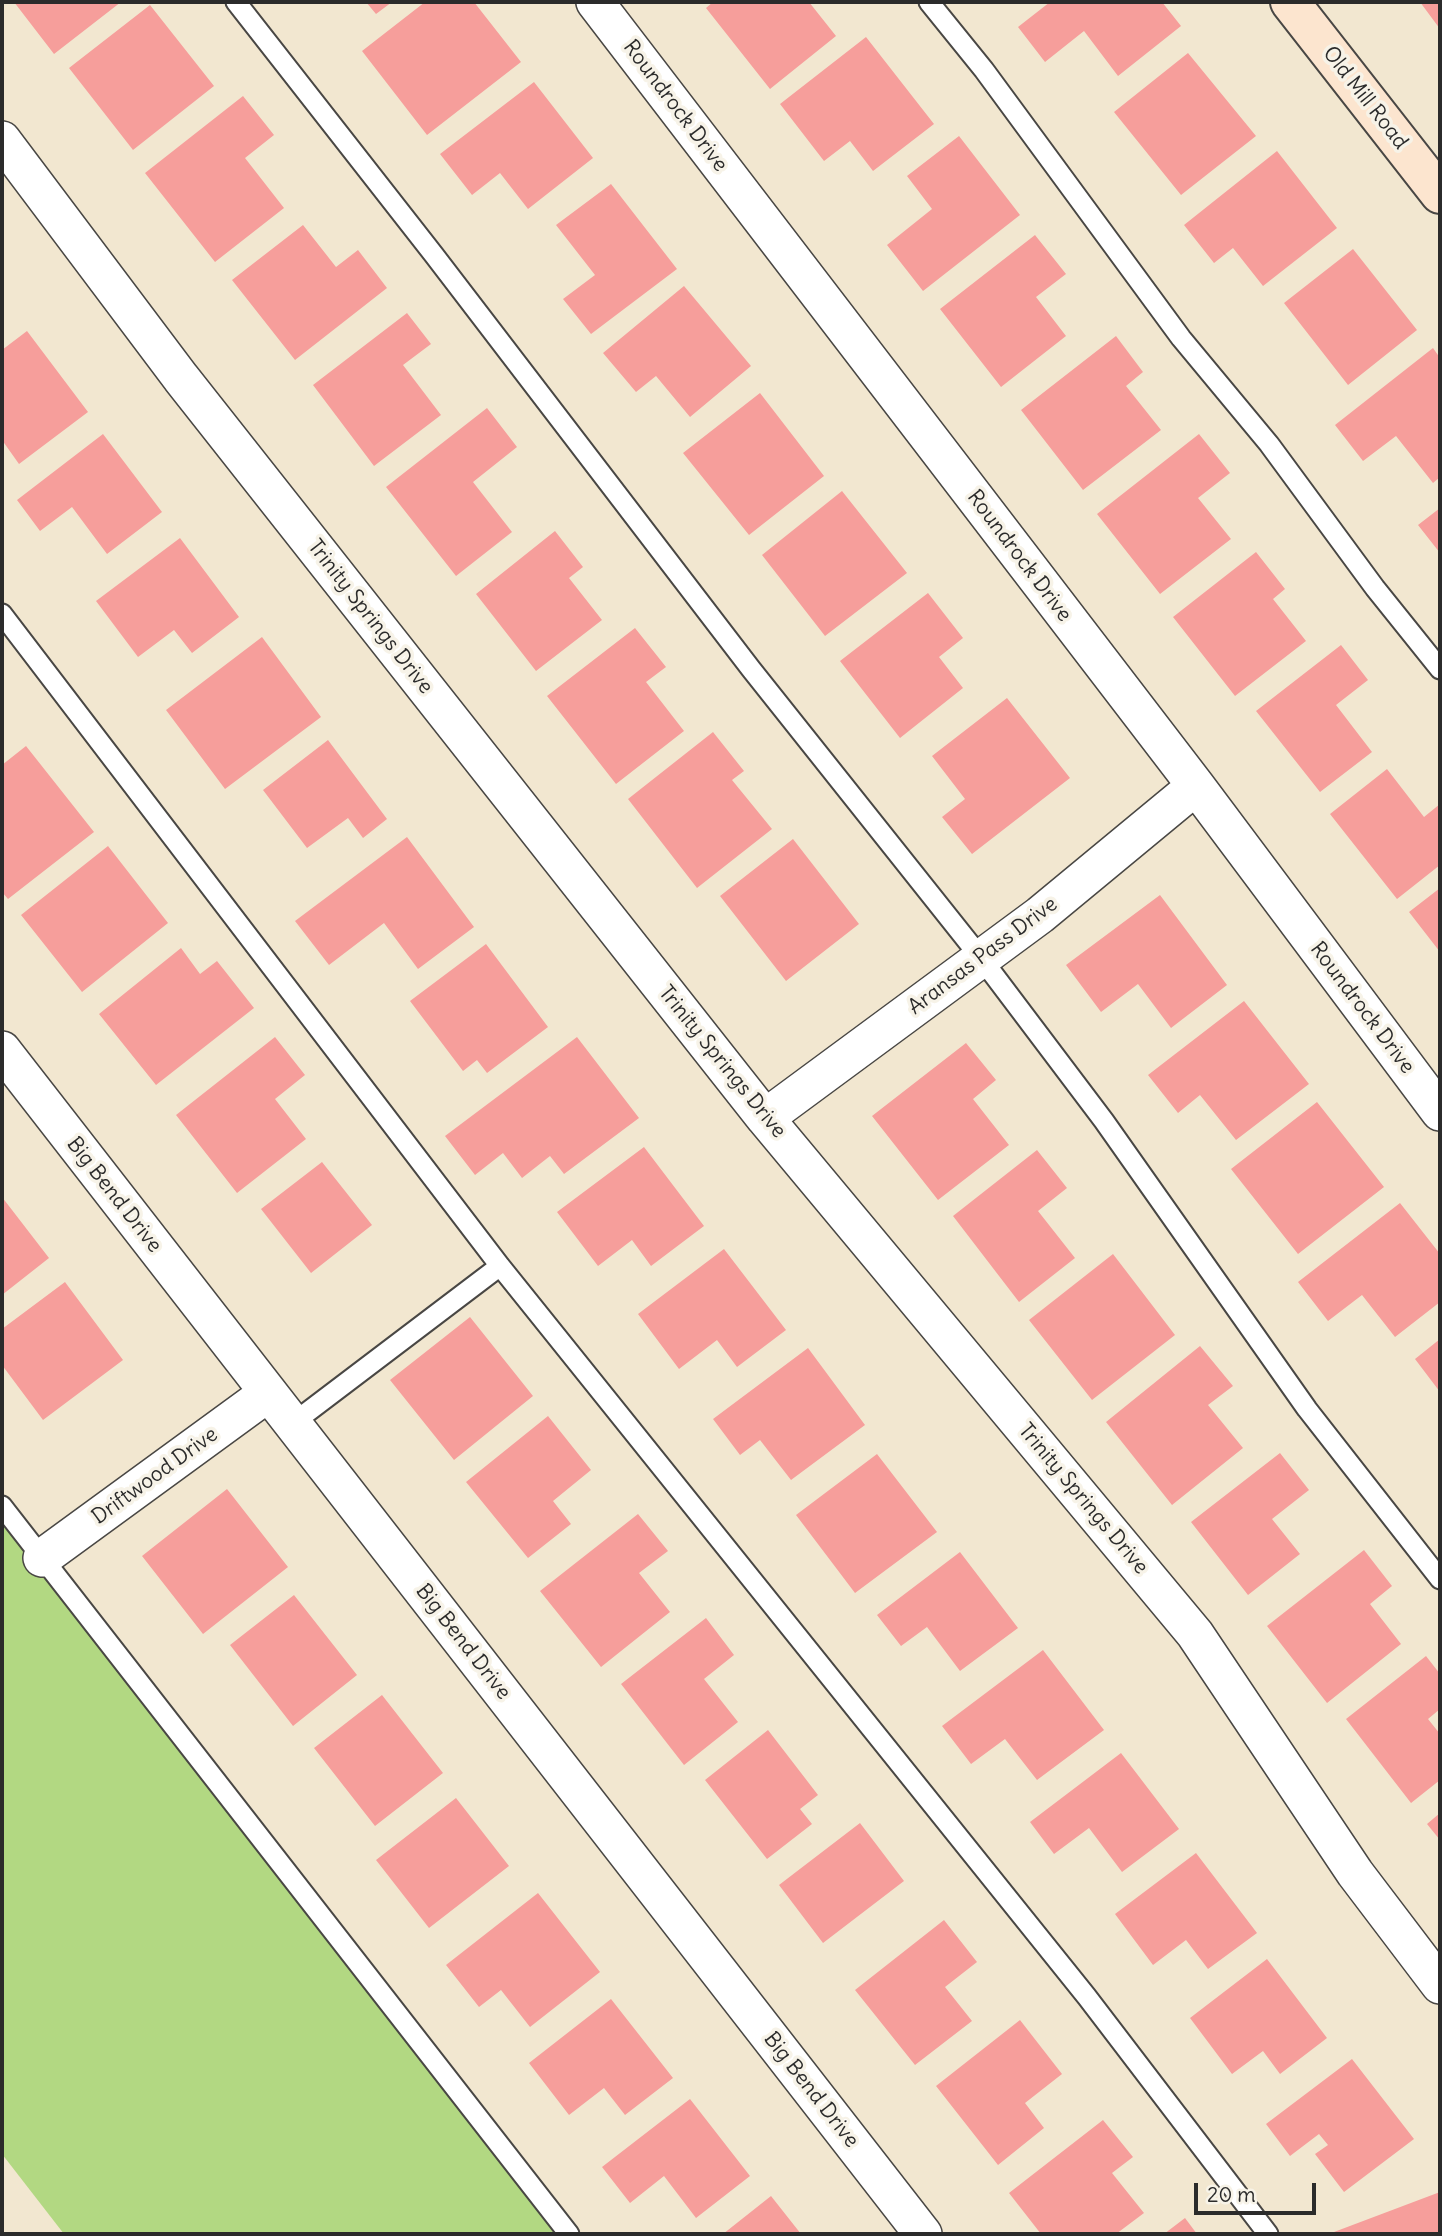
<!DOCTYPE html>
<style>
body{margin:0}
#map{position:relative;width:1442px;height:2236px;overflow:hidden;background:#f2e7d0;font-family:Delius,sans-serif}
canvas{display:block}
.frame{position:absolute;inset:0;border:4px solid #2b2b2b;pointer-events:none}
.scale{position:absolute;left:1194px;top:2183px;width:122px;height:32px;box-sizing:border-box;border:4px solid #2b2b2b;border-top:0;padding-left:9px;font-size:21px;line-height:24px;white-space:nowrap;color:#2b2b2b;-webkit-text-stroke:5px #f7f3e8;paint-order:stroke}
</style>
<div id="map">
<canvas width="1442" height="2236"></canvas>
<div class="frame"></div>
<div class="scale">20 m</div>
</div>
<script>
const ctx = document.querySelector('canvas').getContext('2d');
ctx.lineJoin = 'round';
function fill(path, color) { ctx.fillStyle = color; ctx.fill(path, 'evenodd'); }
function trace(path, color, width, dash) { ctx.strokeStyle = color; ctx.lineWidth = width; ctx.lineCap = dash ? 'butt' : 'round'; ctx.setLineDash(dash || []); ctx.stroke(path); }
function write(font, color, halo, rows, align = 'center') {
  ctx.font = font + ' Delius,sans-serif'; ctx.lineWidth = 7; ctx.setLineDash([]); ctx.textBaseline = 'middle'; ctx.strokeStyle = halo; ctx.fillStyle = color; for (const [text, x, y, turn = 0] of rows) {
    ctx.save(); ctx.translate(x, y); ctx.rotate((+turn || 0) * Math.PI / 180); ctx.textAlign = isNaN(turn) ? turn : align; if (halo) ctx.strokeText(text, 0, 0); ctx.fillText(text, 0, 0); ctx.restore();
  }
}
const green = new Path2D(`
 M2 1506 566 2234H64L2 2154Z`);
const building = new Path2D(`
 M14 2H121L54 54Z
 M366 2H392L376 14Z
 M425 2H474L521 62 427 135 362 51Z
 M713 2H809L836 36 770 89 706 8Z
 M1050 2H1162L1181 26 1118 76 1084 31 1045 62 1018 27Z
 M1420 2H1440V29Z
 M150 5 214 86 133 150 69 68Z
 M866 37 934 124 873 171 850 141 824 161 780 104Z
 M1188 53 1256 136 1181 195 1114 112Z
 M534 82 593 158 528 209 500 173 472 195 440 154Z
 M243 96 274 135 245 158 284 208 215 262 145 173Z
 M959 136 1020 215 923 291 887 245 932 209 907 176Z
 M1277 151 1337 228 1263 286 1233 248 1214 263 1184 225Z
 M611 184 677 269 591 334 563 299 595 275 556 225Z
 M303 225 336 267 358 250 387 288 295 360 232 280Z
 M1035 235 1066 274 1036 297 1066 336 1001 387 940 309Z
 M1353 249 1417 330 1348 385 1284 303Z
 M684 286 751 366 690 417 656 376 636 392 603 353Z
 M407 313 431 344 403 365 441 415 374 466 313 385Z
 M27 331 88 412 19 464 2 440V350Z
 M1116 336 1143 372 1126 386 1161 430 1083 490 1021 410Z
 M1433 348 1440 358V477L1433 483 1396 436 1363 461 1335 425Z
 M760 393 824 476 749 535 683 453Z
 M487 408 517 447 473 482 512 532 456 576 386 487Z
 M103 434 162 512 107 554 72 507 40 531 17 500Z
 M1199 434 1230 473 1198 498 1231 539 1160 594 1097 514Z
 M842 491 907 573 825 636 762 555Z
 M1440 508V553L1418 525Z
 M555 531 583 567 569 578 602 620 536 671 476 594Z
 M180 538 239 617 192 653 174 630 138 657 96 601Z
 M1256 552 1285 589 1273 599 1306 641 1235 696 1173 617Z
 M928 593 963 638 939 657 963 688 900 738 840 661Z
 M635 628 666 667 646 682 684 731 616 784 547 696Z
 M262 637 321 717 225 789 166 710Z
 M1341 645 1368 680 1336 705 1372 752 1320 792 1256 711Z
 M1007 698 1070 778 972 854 942 817 965 799 932 756Z
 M713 732 744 771 732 780 772 829 697 888 628 799Z
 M328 740 387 819 363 838 348 818 307 848 263 790Z
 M26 746 94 832 8 899 2 892V765Z
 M1387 769 1424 817 1440 804V865L1397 899 1330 814Z
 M407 837 474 927 418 969 384 923 329 965 295 921Z
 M793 839 859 924 786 981 720 896Z
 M108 846 168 923 82 992 21 915Z
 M1440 888V952L1409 912Z
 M1160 895 1227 985 1171 1028 1138 984 1101 1012 1066 965Z
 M486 944 548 1027 487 1073 477 1060 463 1071 410 1001Z
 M181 948 200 974 217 961 254 1008 156 1085 99 1014Z
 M1244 1001 1309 1084 1236 1140 1200 1095 1178 1113 1148 1075Z
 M275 1037 305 1075 275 1099 306 1139 237 1193 176 1115Z
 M577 1037 639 1118 564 1174 550 1156 522 1178 503 1153 475 1175 445 1136Z
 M966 1043 996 1080 973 1099 1009 1145 938 1200 872 1116Z
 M1317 1102 1384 1187 1298 1254 1231 1169Z
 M644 1147 704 1226 651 1266 632 1240 598 1266 557 1212Z
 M1037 1150 1067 1188 1038 1211 1075 1258 1019 1302 953 1216Z
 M322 1162 372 1225 311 1273 261 1209Z
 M2 1197 49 1258 2 1295Z
 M1400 1203 1440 1254V1302L1395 1337 1362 1295 1328 1321 1298 1282Z
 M724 1249 786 1330 737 1367 717 1340 679 1369 638 1314Z
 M1113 1254 1175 1335 1092 1400 1029 1320Z
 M65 1282 123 1360 43 1420 2 1365V1329Z
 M470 1317 533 1396 454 1460 390 1380Z
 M1440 1339V1392L1415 1359Z
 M1200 1346 1233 1386 1208 1405 1243 1448 1172 1505 1106 1422Z
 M808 1348 865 1425 791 1480 760 1440 740 1455 713 1419Z
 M548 1416 591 1470 553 1501 571 1524 528 1558 466 1482Z
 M1280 1453 1309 1490 1272 1519 1300 1554 1248 1595 1191 1522Z
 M877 1454 937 1532 855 1593 796 1515Z
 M227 1489 288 1567 203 1634 142 1556Z
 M638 1514 668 1551 639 1573 670 1612 601 1667 540 1591Z
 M1364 1550 1392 1586 1370 1604 1401 1644 1327 1703 1267 1626Z
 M960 1552 1018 1628 960 1671 927 1627 901 1646 877 1615Z
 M294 1595 357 1675 293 1726 230 1645Z
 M706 1618 734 1655 704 1679 738 1722 684 1765 621 1684Z
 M1043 1650 1104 1730 1037 1780 1005 1739 971 1764 942 1726Z
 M1426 1656 1440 1674V1709L1428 1719 1440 1734V1780L1411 1803 1346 1719Z
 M382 1695 443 1773 375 1826 314 1748Z
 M768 1730 818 1795 800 1809 812 1824 767 1859 705 1780Z
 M1121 1753 1179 1829 1122 1872 1089 1828 1054 1854 1030 1822Z
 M456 1798 509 1866 429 1928 376 1860Z
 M1440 1813V1840L1427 1824Z
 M860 1823 904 1881 823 1943 779 1885Z
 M1196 1853 1257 1933 1208 1969 1186 1940 1153 1965 1115 1914Z
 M538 1893 600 1972 530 2027 501 1990 479 2007 446 1965Z
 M944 1920 977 1962 945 1987 972 2021 915 2065 855 1990Z
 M1267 1959 1327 2038 1280 2074 1263 2051 1232 2074 1190 2018Z
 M611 1999 673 2078 625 2115 604 2088 569 2115 529 2063Z
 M1020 2020 1062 2074 1025 2103 1044 2128 998 2165 936 2086Z
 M1352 2059 1414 2139 1344 2192 1315 2154 1328 2145 1319 2134 1290 2156 1266 2124Z
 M690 2099 750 2176 696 2218 664 2176 630 2203 602 2167Z
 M1103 2120 1133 2157 1112 2173 1144 2213 1116 2234H1041L1009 2193Z
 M1440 2192V2234H1334V2232Z
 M771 2196 801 2234H723Z
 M1185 2218 1197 2234H1164Z`);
const lane = new Path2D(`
 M236 2 434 255 751 669 981 958 1104 1121 1307 1409 1440 1579
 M929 2 984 70 1181 338 1269 444 1375 588 1440 669
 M2 614 500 1266 1087 1997 1268 2234
 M293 1423 500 1266
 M2 1506 569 2234`);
const street = new Path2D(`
 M595 2 1196 786 1440 1112
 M2 140 181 378 765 1118 1195 1634 1355 1873 1440 1985
 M2 1050 923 2234
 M765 1118 1040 915 1196 786
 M42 1558 268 1393`);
const secondary = new Path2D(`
 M1290 2 1440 194`);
const streetNames = [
 ["Old Mill Road",1365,98,52],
 ["Roundrock Drive",675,106,53],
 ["Roundrock Drive",1019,556,53],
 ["Trinity Springs Drive",370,617,52],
 ["Aransas Pass Drive",983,956,-37],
 ["Roundrock Drive",1362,1008,53],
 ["Trinity Springs Drive",722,1062,51],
 ["Big Bend Drive",114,1195,52],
 ["Driftwood Drive",155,1476,-36],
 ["Trinity Springs Drive",1083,1499,50],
 ["Big Bend Drive",463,1642,52],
 ["Big Bend Drive",811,2090,52]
];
fill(green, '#b2d882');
fill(building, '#f69e9b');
trace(lane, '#494744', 23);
trace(street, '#494744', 40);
trace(secondary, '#494744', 42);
trace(lane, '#fff', 19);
trace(street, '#fff', 37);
trace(secondary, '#fce5cf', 38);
write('21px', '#2b2b2b', '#f7f3e8', streetNames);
</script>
